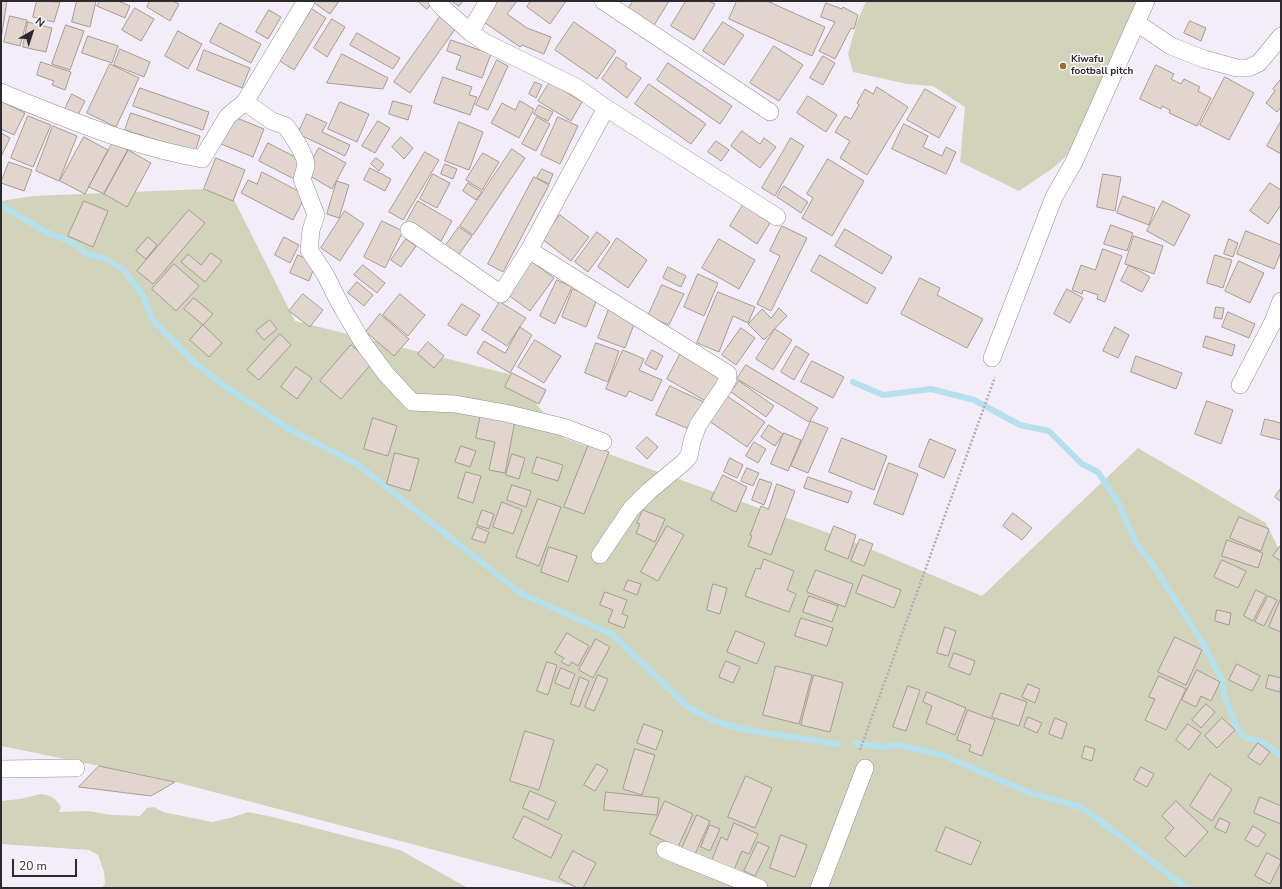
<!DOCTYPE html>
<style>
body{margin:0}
#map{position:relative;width:1282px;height:889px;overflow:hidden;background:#f3edf9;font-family:"Nunito Sans",sans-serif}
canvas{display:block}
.frame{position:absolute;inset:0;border:2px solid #2c2a2f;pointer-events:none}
.north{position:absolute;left:12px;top:12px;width:40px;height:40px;-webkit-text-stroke:3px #fefcff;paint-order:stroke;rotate:39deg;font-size:11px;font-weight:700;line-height:16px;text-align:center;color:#2c2a2f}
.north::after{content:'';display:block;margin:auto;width:14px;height:18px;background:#2c2a2f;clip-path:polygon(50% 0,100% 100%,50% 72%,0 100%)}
.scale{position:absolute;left:12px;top:859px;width:65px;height:18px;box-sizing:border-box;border:2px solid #2c2a2f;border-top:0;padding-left:5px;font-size:12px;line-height:14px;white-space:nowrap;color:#2c2a2f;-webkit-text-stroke:3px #fefcff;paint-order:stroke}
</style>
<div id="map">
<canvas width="1282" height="889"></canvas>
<div class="frame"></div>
<div class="north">N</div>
<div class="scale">20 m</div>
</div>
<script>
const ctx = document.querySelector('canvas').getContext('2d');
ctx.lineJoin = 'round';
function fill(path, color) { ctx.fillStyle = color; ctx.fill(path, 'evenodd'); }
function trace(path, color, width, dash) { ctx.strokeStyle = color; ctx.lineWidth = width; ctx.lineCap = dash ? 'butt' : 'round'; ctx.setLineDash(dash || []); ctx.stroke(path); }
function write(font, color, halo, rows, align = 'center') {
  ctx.font = font + ' "Nunito Sans",sans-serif'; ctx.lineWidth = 3; ctx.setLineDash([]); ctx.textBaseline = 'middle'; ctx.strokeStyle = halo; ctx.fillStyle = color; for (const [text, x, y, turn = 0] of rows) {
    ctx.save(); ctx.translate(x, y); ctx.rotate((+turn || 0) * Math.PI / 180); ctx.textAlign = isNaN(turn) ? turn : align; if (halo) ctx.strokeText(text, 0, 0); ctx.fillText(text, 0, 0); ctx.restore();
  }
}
const green = new Path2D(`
 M866 1H1137L1084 140 1053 168 1019 191 960 162 965 107 933 86 907 84 853 72 848 54 857 22Z
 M228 188 295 321 513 375 564 438 851 541 982 596 1138 448 1266 523 1281 554V888H579L164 779 1 746V201L33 196Z
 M41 794C51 796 56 798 61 807L59 812 88 811 112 815 140 816 147 808 154 807 163 812 212 822 230 818 248 812 273 817 400 850 468 888H101L105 884 104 872 98 855 89 850 1 844V801L20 799Z`);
const stream = new Path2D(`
 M1 205 46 232 73 243 87 254 105 259 123 269 142 294 152 319 194 362 222 384 289 429 357 464 522 594 612 634 688 707 715 721 746 730 837 744
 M853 382 883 395 931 389 974 400 1020 425 1049 431 1082 464 1098 472 1119 504 1136 543 1155 568 1202 642 1222 680 1224 695 1236 726 1245 738C1260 740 1270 746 1281 756
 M856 743 881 747 899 745 942 755 1030 793 1081 807 1110 828 1186 888`);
const building = new Path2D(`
 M1 1H7L1 40Z
 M37 1 60 2 54 22 33 17Z
 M77 1H96L90 27 72 22Z
 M100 1H118L130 6 125 18 97 6Z
 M150 1H173L179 4 170 21 147 7Z
 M314 1H339L330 14 313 2Z
 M418 1H434L427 9Z
 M452 1H463L459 6Z
 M494 1H517L507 14 527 28 551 37 544 54 522 45 520 47 481 20Z
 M531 1H566L550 24 527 7Z
 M633 1H669L653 27 627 12Z
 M686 1H709L715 4 694 40 671 26Z
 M737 1H767L825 27 812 56 729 19Z
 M826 3 842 9 843 7 858 15 854 29 851 28 835 59 819 51 835 22 821 17Z
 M135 8 154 19 141 41 122 30Z
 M312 9 326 18 294 70 280 61Z
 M269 10 281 17 268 39 256 32Z
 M442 14 458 25 410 93 394 82Z
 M10 16 27 20 20 46 4 42Z
 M332 19 345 27 327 57 314 48Z
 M1190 21 1206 28 1201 41 1184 33Z
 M28 22 52 28 46 52 23 47Z
 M574 22 616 51 597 79 555 50Z
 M723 22 744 35 724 65 703 51Z
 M220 23 261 44 251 63 210 42Z
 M66 25 84 31 70 70 52 64Z
 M178 31 202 44 188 69 165 56Z
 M357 33 400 58 393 69 350 45Z
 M88 36 118 46 112 63 82 53Z
 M451 40 491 54 482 78 456 69 461 56 447 51Z
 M774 46 803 65 779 101 750 83Z
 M120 49 150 62 144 77 114 65Z
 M204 50 250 68 242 88 197 70Z
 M342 54 388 78 383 89 327 83Z
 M823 56 835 63 823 85 810 78Z
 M617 57 627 64 625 67 641 78 627 98 602 79Z
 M497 60 508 66 488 110 476 105Z
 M41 62 71 72 65 90 52 85 54 81 37 75Z
 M668 63 732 106 720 124 657 80Z
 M110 64 139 78 116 127 87 113Z
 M1156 65 1174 74 1171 79 1181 84 1184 79 1200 87 1198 91 1211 98 1197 126 1169 113 1170 110 1162 106 1161 109 1140 99Z
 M443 77 472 87 469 95 477 97 470 115 434 103Z
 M1225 77 1254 93 1229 140 1200 125Z
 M1281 79V107L1277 112 1266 103 1275 91 1273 89Z
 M535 82 542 85 536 98 529 94Z
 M550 82 582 102 571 121 538 101Z
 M649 84 706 124 691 144 635 104Z
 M877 87 908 107 867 175 840 158 850 141 835 132 845 116 851 119 859 105 857 103 865 89 873 94Z
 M140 88 209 112 203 130 133 106Z
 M925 89 956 107 939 138 907 120Z
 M72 94 85 101 78 115 65 109Z
 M808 96 837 115 826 132 797 113Z
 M1 101 25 113 14 135 1 129Z
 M393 101 412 106 408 120 389 114Z
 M520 101 534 109 519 138 491 123 502 103 515 110Z
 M340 102 369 114 357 142 328 129Z
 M539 105 553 112 548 121 534 114Z
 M131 113 200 136 195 152 125 130Z
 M307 114 327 123 322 132 350 145 345 156 298 134Z
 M28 116 51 125 33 167 11 158Z
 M232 116 264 129 253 157 221 144Z
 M537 117 550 124 536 151 522 144Z
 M558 117 578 126 560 164 541 155Z
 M378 121 390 128 375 153 362 146Z
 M1281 121V154L1267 146Z
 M459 122 483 132 469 170 445 161Z
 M904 124 928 136 923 147 942 156 946 147 956 152 946 174 892 149Z
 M53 126 77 136 59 181 36 171Z
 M742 131 760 144 764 138 776 147 760 168 731 146Z
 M1 133 10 138 1 157Z
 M84 137 108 150 85 194 60 181Z
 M401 137 413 148 404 159 392 147Z
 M791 138 804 146 775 196 762 188Z
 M716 141 729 150 721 161 708 152Z
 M113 142 128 150 104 194 89 187Z
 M268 143 305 162 296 180 259 161Z
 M319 148 346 163 332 189 305 173Z
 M512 149 525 158 473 235 460 226Z
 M128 150 151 163 127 207 104 194Z
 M425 152 439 160 403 220 389 212Z
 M483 153 499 162 482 190 466 180Z
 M216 158 245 170 233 201 204 189Z
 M376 158 384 164 379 171 371 164Z
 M828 159 864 181 832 236 802 218 813 198 807 194Z
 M9 162 32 170 24 191 1 183Z
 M445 164 457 169 453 179 441 174Z
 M370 168 391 179 385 191 364 180Z
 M542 169 553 174 549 184 537 178Z
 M262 172 306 195 293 220 241 193 248 180 257 184Z
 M433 174 450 183 437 208 420 199Z
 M1103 174 1121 177 1115 211 1097 207Z
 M534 177 549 185 503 272 488 264Z
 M337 181 349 185 339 218 327 214Z
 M468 183 482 192 476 200 463 191Z
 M1270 183 1281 190V205L1268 224 1250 211Z
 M784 186 808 202 801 213 777 197Z
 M1123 196 1155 208 1149 225 1117 213Z
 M84 201 108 211 93 247 68 236Z
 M418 201 452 221 441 241 407 221Z
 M1163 201 1190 215 1174 246 1147 231Z
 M743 205 770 223 757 244 730 226Z
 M189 210 205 223 153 284 137 271Z
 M345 211 364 224 340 261 321 248Z
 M560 215 589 237 571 261 542 239Z
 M382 221 403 231 385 268 364 257Z
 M1111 225 1133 233 1127 251 1104 244Z
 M782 226 807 238 771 311 757 304 780 256 770 251Z
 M459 227 472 236 457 257 444 248Z
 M845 229 892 257 882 274 835 246Z
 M1246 231 1281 245V252L1274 269 1237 254Z
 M597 232 610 242 588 272 575 262Z
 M1134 236 1163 246 1154 274 1125 264Z
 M148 237 157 245 146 259 136 251Z
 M284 237 299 245 290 263 275 255Z
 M617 238 647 260 628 288 598 267Z
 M406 239 416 246 401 267 391 260Z
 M719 239 755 260 739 289 702 268Z
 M1229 239 1238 243 1233 257 1224 254Z
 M1103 249 1122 256 1105 302 1097 299 1098 295 1083 290 1082 294 1072 290 1081 265 1095 270Z
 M211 253 222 261 205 282 181 262 188 254 201 265Z
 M298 255 316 263 309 281 290 273Z
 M820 255 876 288 867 304 811 271Z
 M1215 255 1232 260 1223 288 1207 283Z
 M531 261 554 278 530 311 507 294Z
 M1239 261 1264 273 1250 303 1225 291Z
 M174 264 199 286 176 311 152 289Z
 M363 265 385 283 377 293 354 275Z
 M1129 265 1150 277 1142 292 1121 281Z
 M668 267 686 276 681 287 663 278Z
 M698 274 718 283 704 316 684 307Z
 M920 278 940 288 937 295 983 319 967 348 901 314Z
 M557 280 572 287 555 324 540 316Z
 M357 282 373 295 364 306 348 293Z
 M662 285 684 294 669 325 648 316Z
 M573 289 597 299 586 327 562 317Z
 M1067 289 1083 298 1070 323 1054 314Z
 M718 292 755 307 748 323 733 316 719 352 697 343Z
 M303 294 323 310 310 327 289 311Z
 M400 294 425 315 408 336 383 315Z
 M194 298 213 314 203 325 184 309Z
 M500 302 526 318 507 346 482 330Z
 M462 304 480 315 466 336 448 325Z
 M1216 307 1224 308 1222 319 1214 318Z
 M779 308 787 316 764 340 748 324 762 309 771 318Z
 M609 309 636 319 625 348 598 338Z
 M1228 312 1255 324 1249 338 1222 327Z
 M380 314 409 339 394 356 366 332Z
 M270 320 277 329 264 340 256 331Z
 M203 325 222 343 209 357 190 340Z
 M520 327 532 335 510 373 477 353 484 341 505 353Z
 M1115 327 1129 335 1118 358 1103 351Z
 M741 328 755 338 736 365 722 355Z
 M775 329 792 340 773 370 756 359Z
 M280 334 291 345 259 380 247 370Z
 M1206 336 1235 345 1232 356 1203 347Z
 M535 340 561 356 544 383 518 367Z
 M428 342 444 356 434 368 418 354Z
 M596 343 619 351 608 382 585 373Z
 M351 345 372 363 341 399 320 381Z
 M796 346 809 354 794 380 781 372Z
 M623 350 644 359 639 370 662 380 652 401 629 391 626 397 606 389Z
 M652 350 663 356 656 370 645 364Z
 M682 351 725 374 709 403 667 379Z
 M1136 356 1182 373 1176 389 1131 372Z
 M812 361 844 377 833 398 801 382Z
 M746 365 818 408 809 422 737 379Z
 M296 367 312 378 297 399 281 387Z
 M512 373 546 390 539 404 505 387Z
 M739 381 774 406 766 417 731 392Z
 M670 386 704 402 691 430 656 415Z
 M727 396 765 422 747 447 709 421Z
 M1207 401 1233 410 1221 444 1195 434Z
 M481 414 515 421 505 473 489 470 495 442 476 438Z
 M373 418 397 426 388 456 364 449Z
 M1265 419 1281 423V440L1261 435Z
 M811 421 828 428 808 473 791 466Z
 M769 425 783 434 775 446 761 437Z
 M784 433 801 440 788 471 771 464Z
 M647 437 658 447 647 459 636 448Z
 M842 438 887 456 874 490 829 472Z
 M930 439 956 450 944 478 919 467Z
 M754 442 766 449 758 463 746 456Z
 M589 444 609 452 584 514 564 507Z
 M461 446 476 451 470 467 455 462Z
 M395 453 419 459 410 491 387 484Z
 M512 454 525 458 519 479 506 475Z
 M537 457 563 465 558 481 532 473Z
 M730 458 743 465 737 478 724 472Z
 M889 463 918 474 903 515 874 504Z
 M747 468 759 473 753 486 741 481Z
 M466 472 481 476 473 503 458 498Z
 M723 475 747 487 736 512 711 500Z
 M808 477 852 492 848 503 804 488Z
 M760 479 772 483 764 505 752 500Z
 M777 484 795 491 771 555 748 546 752 536 750 535 761 506 768 509Z
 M512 485 531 491 526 507 507 500Z
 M1281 488V502L1275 497Z
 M538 499 561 507 539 566 516 557Z
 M502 502 522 510 513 534 493 527Z
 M482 510 494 514 489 529 477 525Z
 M643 510 665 519 655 542 636 533 640 524 637 523Z
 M1013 513 1032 528 1022 540 1003 526Z
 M1239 517 1269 529 1261 551 1230 538Z
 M667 526 684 535 658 581 641 572Z
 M834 526 856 535 848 559 825 550Z
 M477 527 489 532 485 543 472 539Z
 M860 539 873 544 864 566 851 561Z
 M1227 540 1263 553 1258 568 1222 556Z
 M1281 545V561L1273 556Z
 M549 547 577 556 568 582 541 572Z
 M764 559 794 571 787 590 796 594 789 612 745 596 756 568 760 569Z
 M1222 560 1246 571 1238 588 1214 577Z
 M816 570 853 584 845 607 807 592Z
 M863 575 901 590 894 608 856 593Z
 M628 580 641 584 637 595 624 590Z
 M713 584 727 588 720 614 707 610Z
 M1256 590 1266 595 1253 621 1244 616Z
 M605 592 627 600 622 614 628 616 624 628 608 622 613 610 600 605Z
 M809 596 838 606 832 622 803 612Z
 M1268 596 1277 600 1264 626 1255 622Z
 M1281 598V632L1269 627Z
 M1217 610 1231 613 1229 625 1215 621Z
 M801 618 833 628 827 646 795 636Z
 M945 627 956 631 948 656 937 653Z
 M736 631 765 643 757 664 727 652Z
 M567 633 589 646 578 666 572 662 569 666 561 662 564 658 555 653Z
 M1175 637 1202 650 1186 685 1158 672Z
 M596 639 610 647 593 678 579 670Z
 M954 653 975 661 970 675 949 667Z
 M726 661 740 667 733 683 719 677Z
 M547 662 557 665 548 695 537 691Z
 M1237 664 1260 676 1252 691 1229 680Z
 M776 666 812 675 799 724 763 715Z
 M561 668 575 674 569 689 555 683Z
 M1197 670 1220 682 1211 701 1201 696 1196 707 1182 700Z
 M598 675 608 679 594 711 585 707Z
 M814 675 843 683 830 732 801 725Z
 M1269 675 1281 678 1280 692 1266 688Z
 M1159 676 1186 689 1166 730 1145 720 1155 699 1149 697Z
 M580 677 589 681 579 707 571 704Z
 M1028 684 1040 689 1035 703 1022 697Z
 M908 686 920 690 906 731 893 727Z
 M927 692 966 708 955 735 926 723 932 706 923 702Z
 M1001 693 1027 702 1019 726 992 717Z
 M1206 704 1215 712 1201 728 1192 720Z
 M968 710 995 720 982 756 969 751 971 745 957 740Z
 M1028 717 1042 723 1037 733 1024 727Z
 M1055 718 1067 723 1062 739 1049 734Z
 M1222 718 1235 730 1217 748 1205 736Z
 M644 724 663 731 656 750 637 743Z
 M1188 724 1201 733 1189 750 1176 740Z
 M525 731 554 740 539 790 510 781Z
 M1258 743 1270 752 1260 765 1248 757Z
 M1085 746 1095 749 1092 761 1082 758Z
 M635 749 655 755 642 795 623 789Z
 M597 764 608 770 595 791 584 785Z
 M99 766 175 782 151 796 79 787Z
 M1141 767 1154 774 1147 787 1134 780Z
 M1210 774 1232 789 1212 821 1190 806Z
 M746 776 772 788 755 828 728 817Z
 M530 791 556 802 548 820 523 808Z
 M606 792 659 798 657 815 604 810Z
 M1260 797 1281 806V824L1254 813Z
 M665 801 693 814 678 847 650 834Z
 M1176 801 1208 832 1185 857 1165 838 1174 828 1162 816Z
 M697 815 710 821 695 854 682 848Z
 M524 816 562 835 551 858 513 838Z
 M1220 818 1230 823 1226 833 1215 828Z
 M734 823 758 834 749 854 742 851 733 872 711 862 721 837 727 840Z
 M710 825 720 829 710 851 701 847Z
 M1253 826 1266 834 1258 847 1245 840Z
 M946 827 981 842 971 865 936 851Z
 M781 835 807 845 795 877 770 868Z
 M758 842 769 847 755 876 744 871Z
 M573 851 596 863 583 888H577L559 878Z
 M1267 853 1281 860V862L1270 884 1255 876Z`);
const path = new Path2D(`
 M860 750 995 377`);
const minor = new Path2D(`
 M437 1 443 8 470 32
 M603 1 770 112
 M1137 23 1171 46 1204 59 1237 68H1248L1259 63 1281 36
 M1 92C19 100 37 107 55 114 103 133 151 150 202 159L228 116 245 102 306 1
 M245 102 272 121 286 126 299 146 305 159 306 166 302 179 316 215 311 230 309 250 325 274 340 304 363 343 386 374 412 402 455 404 505 413 563 427 603 442
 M606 108 777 217
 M409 230 501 294 529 250 606 108 576 87 484 42 470 32 488 1
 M529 250 728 374V379L723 388 698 425 692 441 689 456 684 462 649 491 631 509 600 555
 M992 358 1054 197 1074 162 1146 1
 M1240 385 1273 322 1281 301
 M1 769 76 768
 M665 850 759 888
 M819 888 865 768`);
const markers = [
 [1063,66,4,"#a56b2a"]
];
const poiNames = [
 ["Kiwafu",1071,60],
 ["football pitch",1071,72]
];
fill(green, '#d1d4ba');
trace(stream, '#b7e0ed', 6);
fill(building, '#e1d5cd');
trace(building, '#a79c94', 1);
trace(minor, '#948e99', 18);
trace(path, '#b1acb6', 2.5, [2, 2]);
trace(minor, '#fff', 17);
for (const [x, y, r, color] of markers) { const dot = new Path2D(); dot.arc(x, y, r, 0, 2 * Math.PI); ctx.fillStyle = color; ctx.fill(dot); trace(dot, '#fefcff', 1.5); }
write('bold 10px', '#2c2a2f', '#fefcff', poiNames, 'left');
</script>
